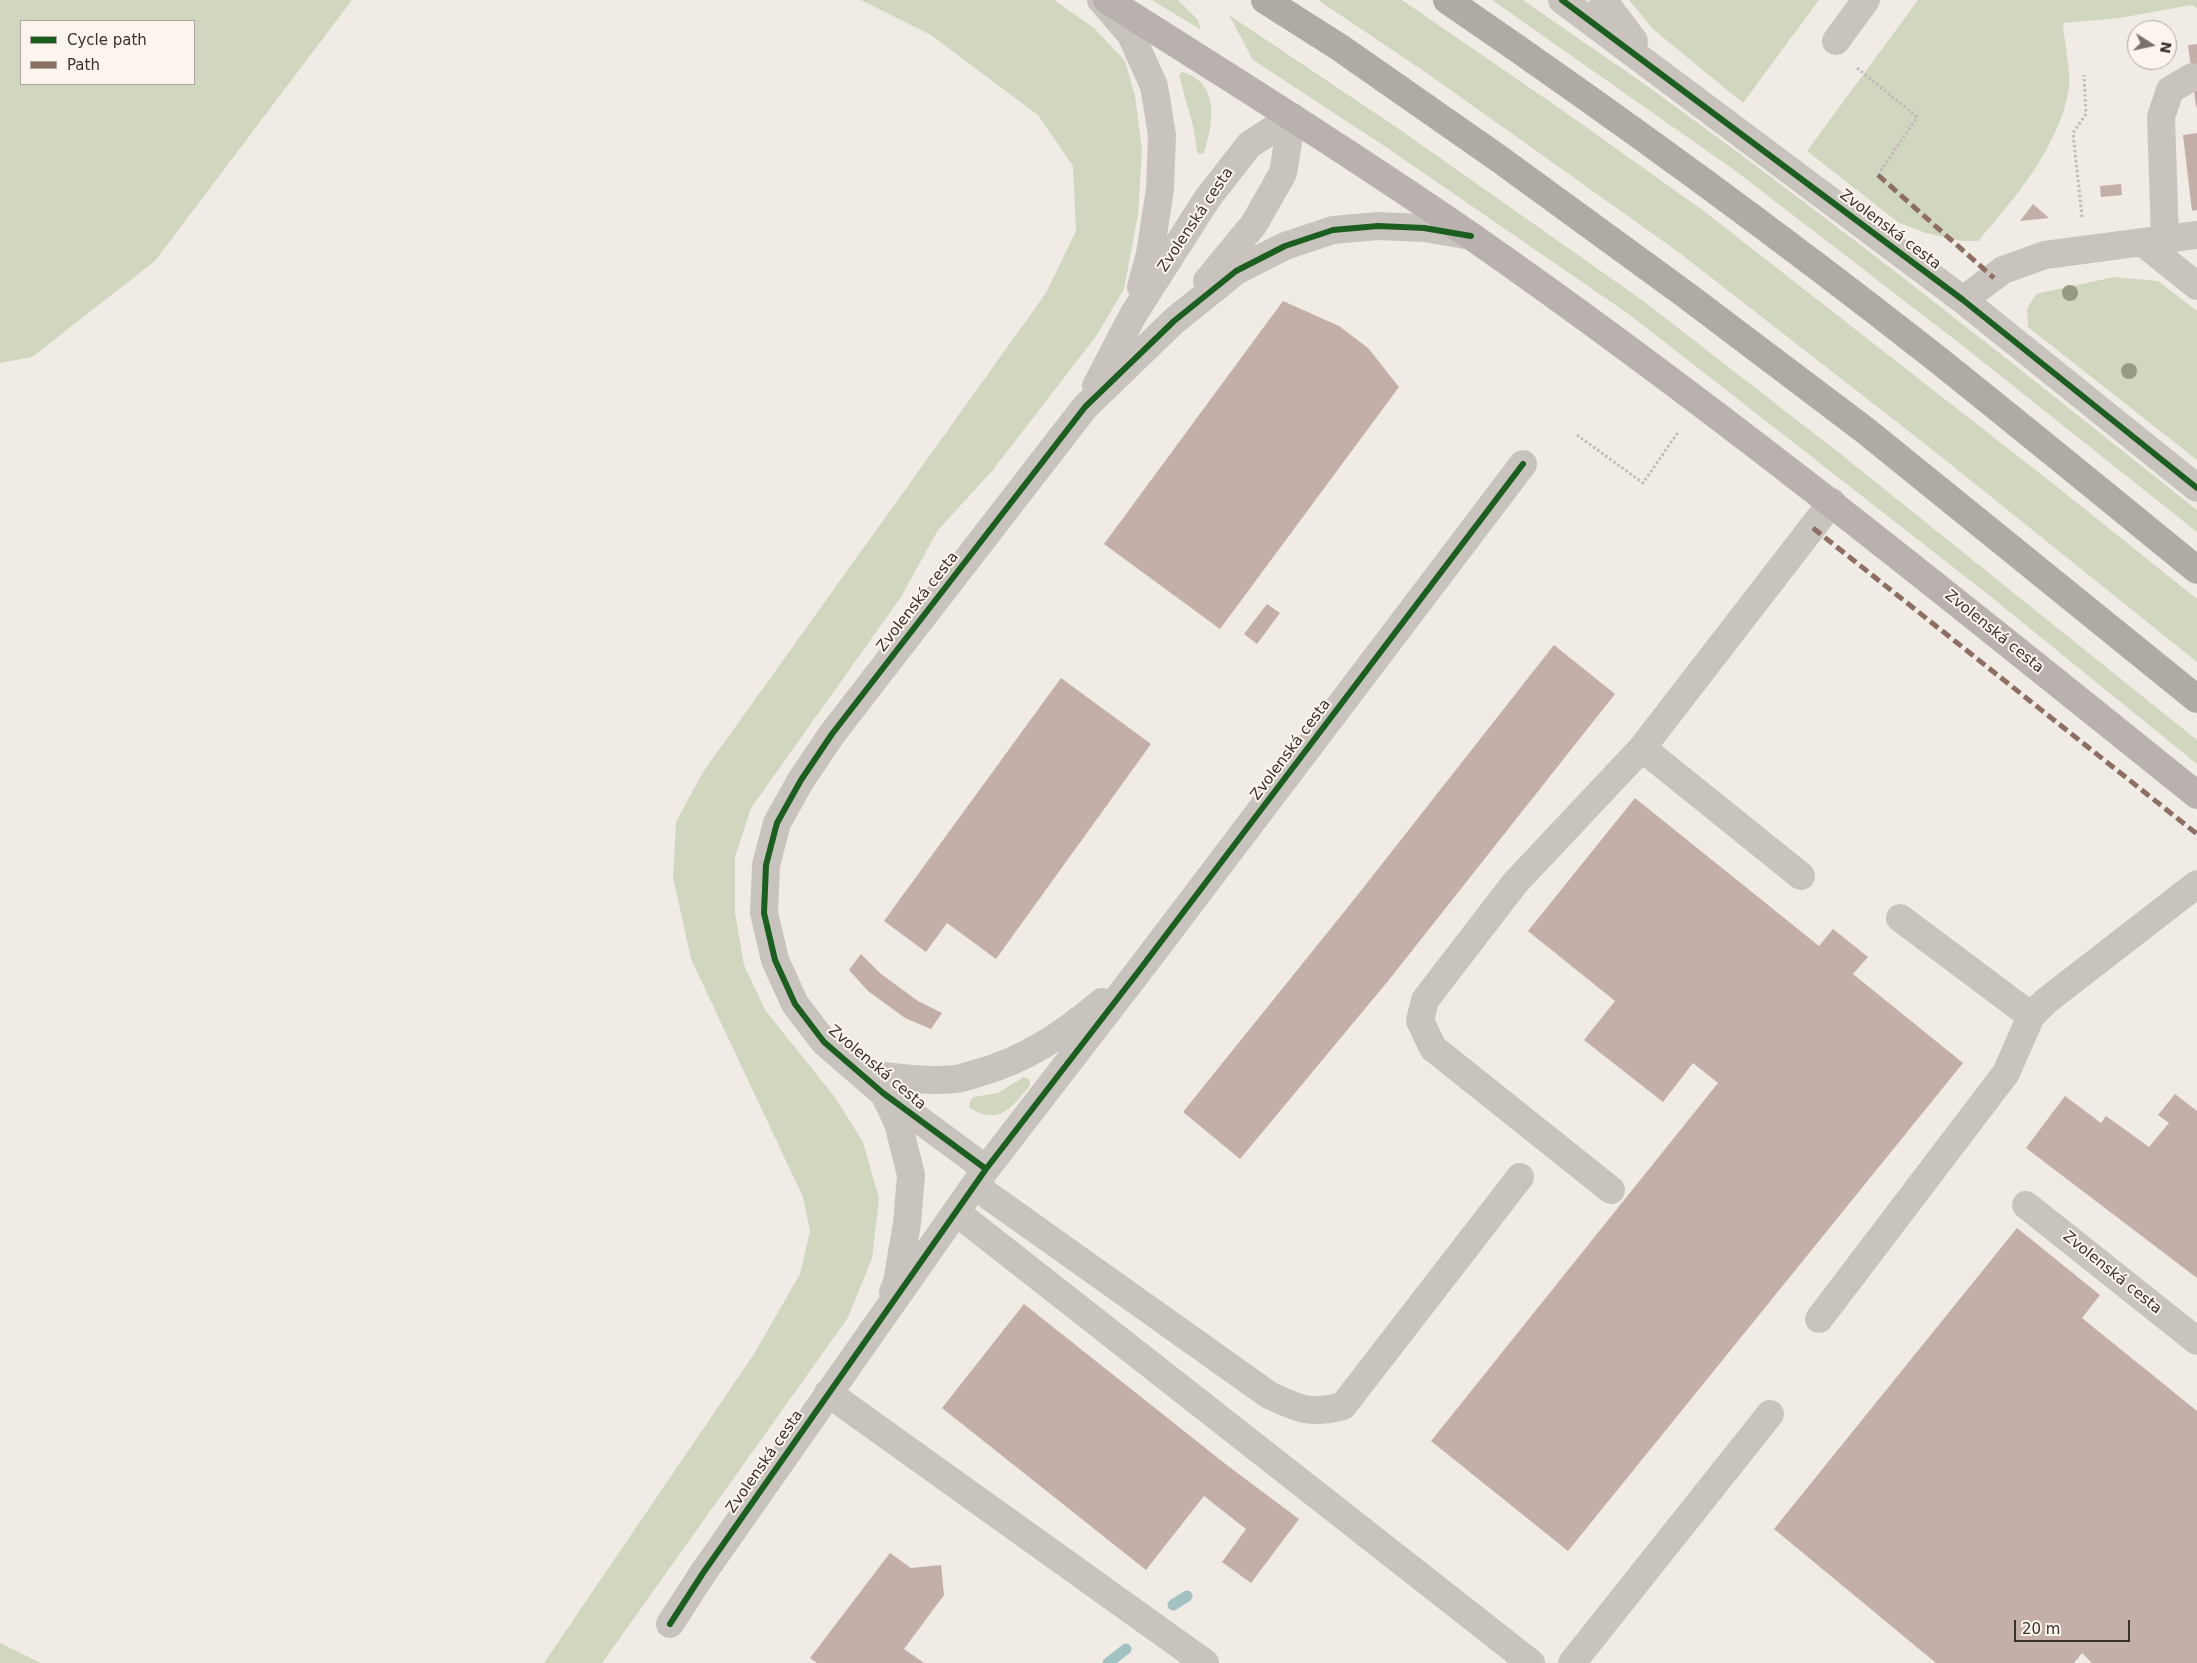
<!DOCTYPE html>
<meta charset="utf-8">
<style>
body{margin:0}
#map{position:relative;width:2197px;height:1663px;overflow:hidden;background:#f0ebe5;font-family:"DejaVu Sans",sans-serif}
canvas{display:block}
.legend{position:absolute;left:20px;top:20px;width:175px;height:65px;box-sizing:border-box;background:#fbf5ee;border:1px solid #aea6a0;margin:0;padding:6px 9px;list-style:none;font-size:15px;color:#3b302b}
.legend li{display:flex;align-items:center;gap:10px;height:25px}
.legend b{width:25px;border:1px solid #aea6a0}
.north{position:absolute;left:2127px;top:20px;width:50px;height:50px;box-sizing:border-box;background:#fbf5ee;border:1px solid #aea6a0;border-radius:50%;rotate:100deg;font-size:14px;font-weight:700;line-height:20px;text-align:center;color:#3b302b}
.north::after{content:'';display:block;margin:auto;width:18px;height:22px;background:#7a716c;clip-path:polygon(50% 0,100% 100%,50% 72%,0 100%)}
.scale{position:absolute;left:2014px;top:1620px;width:116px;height:22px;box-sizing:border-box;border:2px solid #3b302b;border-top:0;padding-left:6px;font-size:15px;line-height:18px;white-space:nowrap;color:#3b302b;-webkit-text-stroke:4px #fbf5ee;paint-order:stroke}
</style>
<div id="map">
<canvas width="2197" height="1663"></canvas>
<ul class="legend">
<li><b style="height:6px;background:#1b5e20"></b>Cycle path</li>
<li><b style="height:6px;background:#8d6e63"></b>Path</li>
</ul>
<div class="north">N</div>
<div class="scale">20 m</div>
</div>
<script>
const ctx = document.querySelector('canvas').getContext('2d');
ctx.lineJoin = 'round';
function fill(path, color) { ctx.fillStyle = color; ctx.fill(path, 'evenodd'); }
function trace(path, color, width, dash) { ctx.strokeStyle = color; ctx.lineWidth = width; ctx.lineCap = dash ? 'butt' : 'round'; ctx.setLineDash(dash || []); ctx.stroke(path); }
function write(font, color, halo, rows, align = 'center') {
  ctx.font = font + ' "DejaVu Sans",sans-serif'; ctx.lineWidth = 4; ctx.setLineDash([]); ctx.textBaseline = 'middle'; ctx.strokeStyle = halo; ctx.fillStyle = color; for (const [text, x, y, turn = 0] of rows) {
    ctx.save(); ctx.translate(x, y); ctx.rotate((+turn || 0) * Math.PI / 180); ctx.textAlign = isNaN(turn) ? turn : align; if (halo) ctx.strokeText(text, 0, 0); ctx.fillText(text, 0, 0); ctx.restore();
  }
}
const green = new Path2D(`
 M0 0H352L155 261 32 357 0 363ZM21 21H194V84H21Z
 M861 0H1054L1094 28 1125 61 1135 96 1142 150 1138 215 1124 289 1097 335 992 471 938 530 901 597 751 808 735 857V913L744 965 765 1010 834 1096 863 1142 879 1198 872 1259 847 1319 602 1663H544L754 1354 800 1274 810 1231 803 1197 691 959 673 877 676 822 703 772 1046 293 1076 231 1073 166 1038 115 931 35Z
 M1152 0H1178L1198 20 1201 30Z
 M1318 0H1402L1562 110 1705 212 2051 482 2197 599V662L1929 447 1677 251 1431 76Z
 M1492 0H1523C1574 36 1626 70 1676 107 1854 236 2025 373 2197 510V532L1963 346 1737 172Z
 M1629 0H1819L1743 103 1654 30Z
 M1918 0H2197V8L2191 5 2120 18 2063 23C2064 41 2071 72 2069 88 2059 147 2016 197 1978 241H1962L1926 233 1899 223 1807 151Z
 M1229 15 1396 127 1642 300 1838 452 2197 740V764L1985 592 1630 315 1383 145 1253 60Z
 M1182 72C1221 83 1213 124 1204 153L1200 154 1197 152 1194 130 1179 75Z
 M2114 277 2158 281 2197 311V460L2028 327 2027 309 2036 294Z
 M1024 1077 1030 1080V1085C1013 1107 999 1126 970 1108L969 1103 973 1097 998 1093Z
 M0 1643 41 1663H0Z`);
const stream = new Path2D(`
 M1173 1605 1187 1596
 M1108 1663 1126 1649`);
const building = new Path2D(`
 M2197 44V107H2196L2188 45Z
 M2197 133V210L2192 211 2183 135Z
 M2121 184 2122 195 2101 197 2100 186Z
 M2033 204 2049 218 2020 221Z
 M1283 301 1339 326 1368 348 1399 387 1220 629 1104 544Z
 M1267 604 1280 613 1257 644 1244 634Z
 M1554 645 1615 694 1388 981 1240 1159 1183 1112 1356 897Z
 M1061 678 1151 744 996 959 947 923 926 952 884 921Z
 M1635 798 1819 946 1833 929 1868 957 1853 974 1963 1063 1568 1551 1431 1441 1718 1083 1693 1063 1663 1102 1584 1040 1615 1001 1528 931Z
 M861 954 881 974 918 1001 942 1013 931 1029 905 1018 868 991 849 970Z
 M2175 1094 2197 1111V1278L2026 1148 2065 1096 2101 1123 2106 1116 2149 1147 2169 1123 2158 1115Z
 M2017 1228 2100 1295 2082 1318 2197 1411V1663H2092L2082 1653 2074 1663H1936L1774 1529Z
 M1024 1304 1228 1466 1299 1519 1251 1583 1222 1562 1246 1529 1204 1496 1146 1570 942 1408Z
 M890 1553 911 1568 941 1565 944 1595 904 1649 924 1663H817L810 1658Z`);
const path = new Path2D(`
 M1857 68 1917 117 1878 175
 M2082 217 2073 133 2086 114 2084 75
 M1577 435 1643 483 1679 431`);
const minor = new Path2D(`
 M1101 0 1131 35 1154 86 1162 135 1160 189 1150 254 1141 287
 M1562 0 1963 300 2197 488
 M1603 0 1634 41
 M1836 41 1866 0
 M2165 239 2161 117 2170 90 2192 77
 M2142 242 2197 286
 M1207 281 1254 224 1283 173 1292 117
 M1963 300 2003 270 2045 255 2197 235
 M1096 386 1133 315 1207 199 1249 145 1292 117
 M1801 876 1642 748 1832 502
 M1900 918 2031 1016 2046 1001 2197 884
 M861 1073C892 1077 924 1082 956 1079 963 1078 971 1075 978 1073 1026 1060 1065 1033 1102 1002
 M884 1094 898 1123 911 1175 907 1223 897 1282 893 1292
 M986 1169 883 1093 824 1042 795 1004 775 960 764 913 766 865 777 823 801 780 832 734 1085 407 1174 321 1236 271 1285 246 1333 230 1378 226 1424 228 1471 236
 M975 1186 1269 1395C1299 1409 1310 1415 1343 1406L1520 1177
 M1611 1190 1433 1048 1420 1021 1425 1000 1515 883 1642 748
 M2026 1205 2197 1341
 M956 1212 1531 1663
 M1819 1319 2006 1073 2031 1016
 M828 1393 1205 1663
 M670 1624 703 1573 986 1169 1138 972 1523 464
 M1572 1663 1770 1414`);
const major = new Path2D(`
 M1107 0C1229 77 1352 154 1471 236 1722 411 1959 604 2197 795`);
const highway = new Path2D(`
 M1265 0 1339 47 1498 158 1686 295 1866 431 2197 699
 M1447 0C1612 113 1774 231 1932 355 2021 426 2109 498 2197 570`);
const quiet = new Path2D(`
 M1878 175 1994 278
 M1813 528 2197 834`);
const cycleway = new Path2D(`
 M1562 0 1963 300 2197 488
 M986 1169 883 1093 824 1042 795 1004 775 960 764 913 766 865 777 823 801 780 832 734 1085 407 1174 321 1236 271 1285 246 1333 230 1378 226 1424 228 1471 236
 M670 1624 703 1573 986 1169 1138 972 1523 464`);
const trees = [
 [2070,293],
 [2129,371]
];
const streetNames = [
 ["Zvolenská cesta",1196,220,-56],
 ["Zvolenská cesta",1890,230,37],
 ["Zvolenská cesta",918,602,-52],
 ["Zvolenská cesta",1994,632,39],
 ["Zvolenská cesta",1291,750,-53],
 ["Zvolenská cesta",877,1068,40],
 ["Zvolenská cesta",2112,1273,39],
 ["Zvolenská cesta",765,1462,-55]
];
fill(green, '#d1d6bf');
trace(stream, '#a1c2c1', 11);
fill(building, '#c3afa7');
trace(path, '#c2bbb6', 3, [2.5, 2.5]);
trace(minor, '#c9c3be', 28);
trace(major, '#b8b1ad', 28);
trace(highway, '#afaaa4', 28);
trace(quiet, '#8d6e63', 5, [10, 5]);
trace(cycleway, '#1b5e20', 6);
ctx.fillStyle = '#959b80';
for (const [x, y] of trees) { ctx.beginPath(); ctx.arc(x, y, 8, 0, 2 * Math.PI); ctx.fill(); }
write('15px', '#3b302b', '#fbf5ee', streetNames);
</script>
